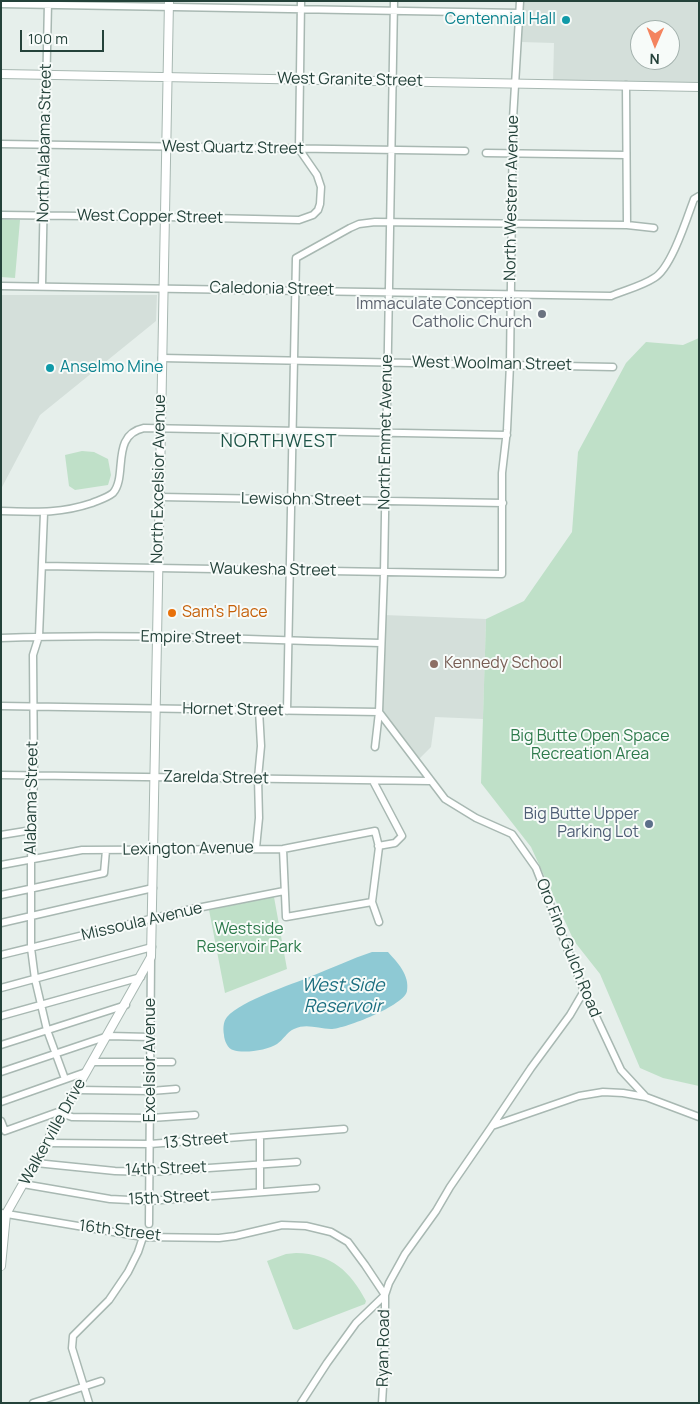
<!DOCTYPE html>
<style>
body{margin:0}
#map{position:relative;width:700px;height:1404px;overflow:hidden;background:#e6efeb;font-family:Manrope,sans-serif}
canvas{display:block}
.frame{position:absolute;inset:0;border:2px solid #24423a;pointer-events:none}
.north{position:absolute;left:630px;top:20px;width:50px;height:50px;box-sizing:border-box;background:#f7fbf9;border:1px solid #a3b1ad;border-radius:50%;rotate:181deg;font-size:14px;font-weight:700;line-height:20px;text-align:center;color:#24423a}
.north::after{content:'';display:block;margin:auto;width:18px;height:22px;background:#f4845f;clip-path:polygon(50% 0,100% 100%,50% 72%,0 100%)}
.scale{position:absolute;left:20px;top:30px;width:84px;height:22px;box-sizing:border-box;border:2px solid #24423a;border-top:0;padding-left:6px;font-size:15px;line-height:18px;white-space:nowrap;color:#24423a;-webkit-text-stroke:4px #f7fbf9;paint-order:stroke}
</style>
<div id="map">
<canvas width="700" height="1404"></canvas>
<div class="frame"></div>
<div class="north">N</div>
<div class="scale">100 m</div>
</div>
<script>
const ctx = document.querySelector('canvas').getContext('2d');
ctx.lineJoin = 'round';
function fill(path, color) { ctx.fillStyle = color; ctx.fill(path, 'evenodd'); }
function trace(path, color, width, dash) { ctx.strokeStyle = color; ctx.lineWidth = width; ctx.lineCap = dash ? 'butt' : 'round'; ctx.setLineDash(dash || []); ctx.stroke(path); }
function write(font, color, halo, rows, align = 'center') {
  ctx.font = font + ' Manrope,sans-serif'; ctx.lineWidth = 4; ctx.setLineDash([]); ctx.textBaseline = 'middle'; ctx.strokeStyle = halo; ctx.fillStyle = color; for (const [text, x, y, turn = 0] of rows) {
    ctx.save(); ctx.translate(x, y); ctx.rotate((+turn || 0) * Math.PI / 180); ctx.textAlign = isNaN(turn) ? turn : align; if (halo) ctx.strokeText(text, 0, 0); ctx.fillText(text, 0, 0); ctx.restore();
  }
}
const built = new Path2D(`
 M520 1H699V87L553 83 554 43 521 42ZM640 30H670V60H640Z
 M1 295H157L156 321 40 415 1 489Z
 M384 615 486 619 483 719 435 717 431 747 419 759 387 720 382 710Z`);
const green = new Path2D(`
 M1 219 20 220 15 278 1 277Z
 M699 338V1086L663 1078 640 1068 600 974 574 941 531 847 481 783 486 619 524 601 572 532 578 452 626 363 646 342 683 345Z
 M82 451 94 452 108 459 111 475 108 485 75 490 69 486 65 455Z
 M274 897 287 969 225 993 209 910Z
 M296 1253C332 1254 350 1271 366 1301L365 1304 297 1330 293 1329 267 1261 286 1254Z`);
const water = new Path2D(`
 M372 952H388C397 962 410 975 407 991 405 1005 345 1029 331 1029 318 1029 307 1023 294 1029 287 1032 283 1040 277 1044 268 1050 244 1054 233 1050 228 1049 224 1040 224 1035 223 1029 223 1022 227 1017 242 1000 291 985 312 976 332 968 351 959 372 952Z`);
const minor = new Path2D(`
 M1 4 520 13
 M626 85 627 225
 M1 144 465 151
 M486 153 626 155
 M1 215 165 217 299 220 313 215 318 210 320 204 321 187 317 175 299 149 301 1
 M42 285 48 2
 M1 286 611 296C625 290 642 286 654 278 671 269 687 218 694 199L699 196
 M162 358 613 367
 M160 497 503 503
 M1 511C35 512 59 514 92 503 99 500 107 498 113 493 128 476 110 435 144 428L507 435
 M44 513 39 636 33 655 34 776 31 859V948L35 979 47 1030 65 1079
 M43 566 502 574V473L507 430 510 364 513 119 520 1
 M1 638C127 633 254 640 380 643
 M1 706 379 712 445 799 476 818 512 834 536 868 584 991 621 1070 646 1097 699 1117
 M287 711 296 258 350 228 359 224 375 222 627 225 654 228
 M375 747 379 712 384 573 394 1
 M1 775 430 781
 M373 781 402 836 395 843 378 846
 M1 835 32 830
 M256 848 259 818 258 778 261 746 259 710
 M283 849 286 917 372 902
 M1 865 82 850 283 849 375 831 379 847 372 902 379 922
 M1 895 104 873 106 850
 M1 923 153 888
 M1 955 187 910 284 891
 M1 988 152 947
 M1 1016 141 977
 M1 1045 126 1005
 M92 1062H172
 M1 1072 108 1036 150 1037
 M77 1090 151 1091 176 1089
 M1 1102 86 1072
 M1 1121 5 1131 58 1112 72 1117 151 1118 195 1115
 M492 1126 531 1068 570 1015 584 991
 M48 1143 150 1144 344 1129
 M36 1163 115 1171 150 1172 297 1162
 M23 1184 110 1199 149 1201 316 1188
 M260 1192V1136
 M1 1213 143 1237 219 1238 235 1236 282 1225 306 1226 331 1232 348 1242 365 1265 385 1295V1354L382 1403
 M149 1224 151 957
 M33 1403 101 1381
 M89 1403 72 1348 73 1336 109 1300 128 1272 138 1252 143 1237
 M301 1403 327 1363 356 1323 385 1295 389 1283 405 1254 436 1211 450 1187 492 1126 579 1096 603 1092 623 1093 646 1097`);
const tertiary = new Path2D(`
 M1 74 699 87
 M1 1266 6 1214 151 957 169 1`);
const markers = [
 [566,20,5,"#0f9aa8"],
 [542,314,5,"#6b7280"],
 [50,368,5,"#0f9aa8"],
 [172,613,5,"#e8710a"],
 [434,664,5,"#8d6e63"],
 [649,824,5,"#5c6f8a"]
];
const cultureNames = [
 ["Centennial Hall",556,20],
 ["Anselmo Mine",60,368,"left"]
];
const streetNames = [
 ["West Granite Street",350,80,1],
 ["North Alabama Street",45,143,-89],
 ["West Quartz Street",233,148,1],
 ["North Western Avenue",512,198,-89],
 ["West Copper Street",150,217,1],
 ["Caledonia Street",272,289,1],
 ["West Woolman Street",492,364,1],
 ["North Emmet Avenue",386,432,-89],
 ["North Excelsior Avenue",159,479,-89],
 ["Lewisohn Street",301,500,1],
 ["Waukesha Street",273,570,1],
 ["Empire Street",191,638,1],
 ["Hornet Street",233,710,1],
 ["Zarelda Street",216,778,1],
 ["Alabama Street",32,798,-89],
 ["Lexington Avenue",188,849,-1],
 ["Missoula Avenue",142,922,-13],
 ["Oro Fino Gulch Road",568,948,68],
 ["Excelsior Avenue",151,1060,-90],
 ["Walkerville Drive",53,1132,-61],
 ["13 Street",196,1141,-5],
 ["14th Street",166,1169,-2],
 ["15th Street",169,1198,-3],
 ["16th Street",120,1231,7],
 ["Ryan Road",384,1348,-89]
];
const worshipNames = [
 ["Immaculate Conception",532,305],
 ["Catholic Church",532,323]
];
const foodNames = [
 ["Sam's Place",182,613]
];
const educationNames = [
 ["Kennedy School",444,664]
];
const parkNames = [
 ["Big Butte Open Space",590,737],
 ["Recreation Area",590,755],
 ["Westside",249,930],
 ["Reservoir Park",249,948]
];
const serviceNames = [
 ["Big Butte Upper",639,815],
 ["Parking Lot",639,833]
];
const neighbourhoodNames = [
 ["NORTHWEST",279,442]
];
const waterNames = [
 ["West Side",343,986],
 ["Reservoir",343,1007]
];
fill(built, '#d4dfda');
fill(green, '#bfe0c8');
fill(water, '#8ec9d4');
trace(minor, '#a8b8b2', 9);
trace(tertiary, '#a8b8b2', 10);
trace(minor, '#fff', 6);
trace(tertiary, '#fff', 8);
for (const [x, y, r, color] of markers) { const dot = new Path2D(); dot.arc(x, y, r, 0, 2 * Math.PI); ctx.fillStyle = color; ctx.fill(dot); trace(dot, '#f7fbf9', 2); }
write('16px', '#0d838f', '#f7fbf9', cultureNames, 'right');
write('16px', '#24423a', '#f7fbf9', streetNames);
write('16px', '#5b616d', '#f7fbf9', worshipNames, 'right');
write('16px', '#c56008', '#f7fbf9', foodNames, 'left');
write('16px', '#785e54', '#f7fbf9', educationNames, 'left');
write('16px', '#2d7a4b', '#f7fbf9', parkNames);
write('16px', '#4e5e75', '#f7fbf9', serviceNames, 'right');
ctx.letterSpacing = '1px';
write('18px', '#1f5548', '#f7fbf9', neighbourhoodNames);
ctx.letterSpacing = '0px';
write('italic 18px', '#1c6f80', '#f7fbf9', waterNames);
</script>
